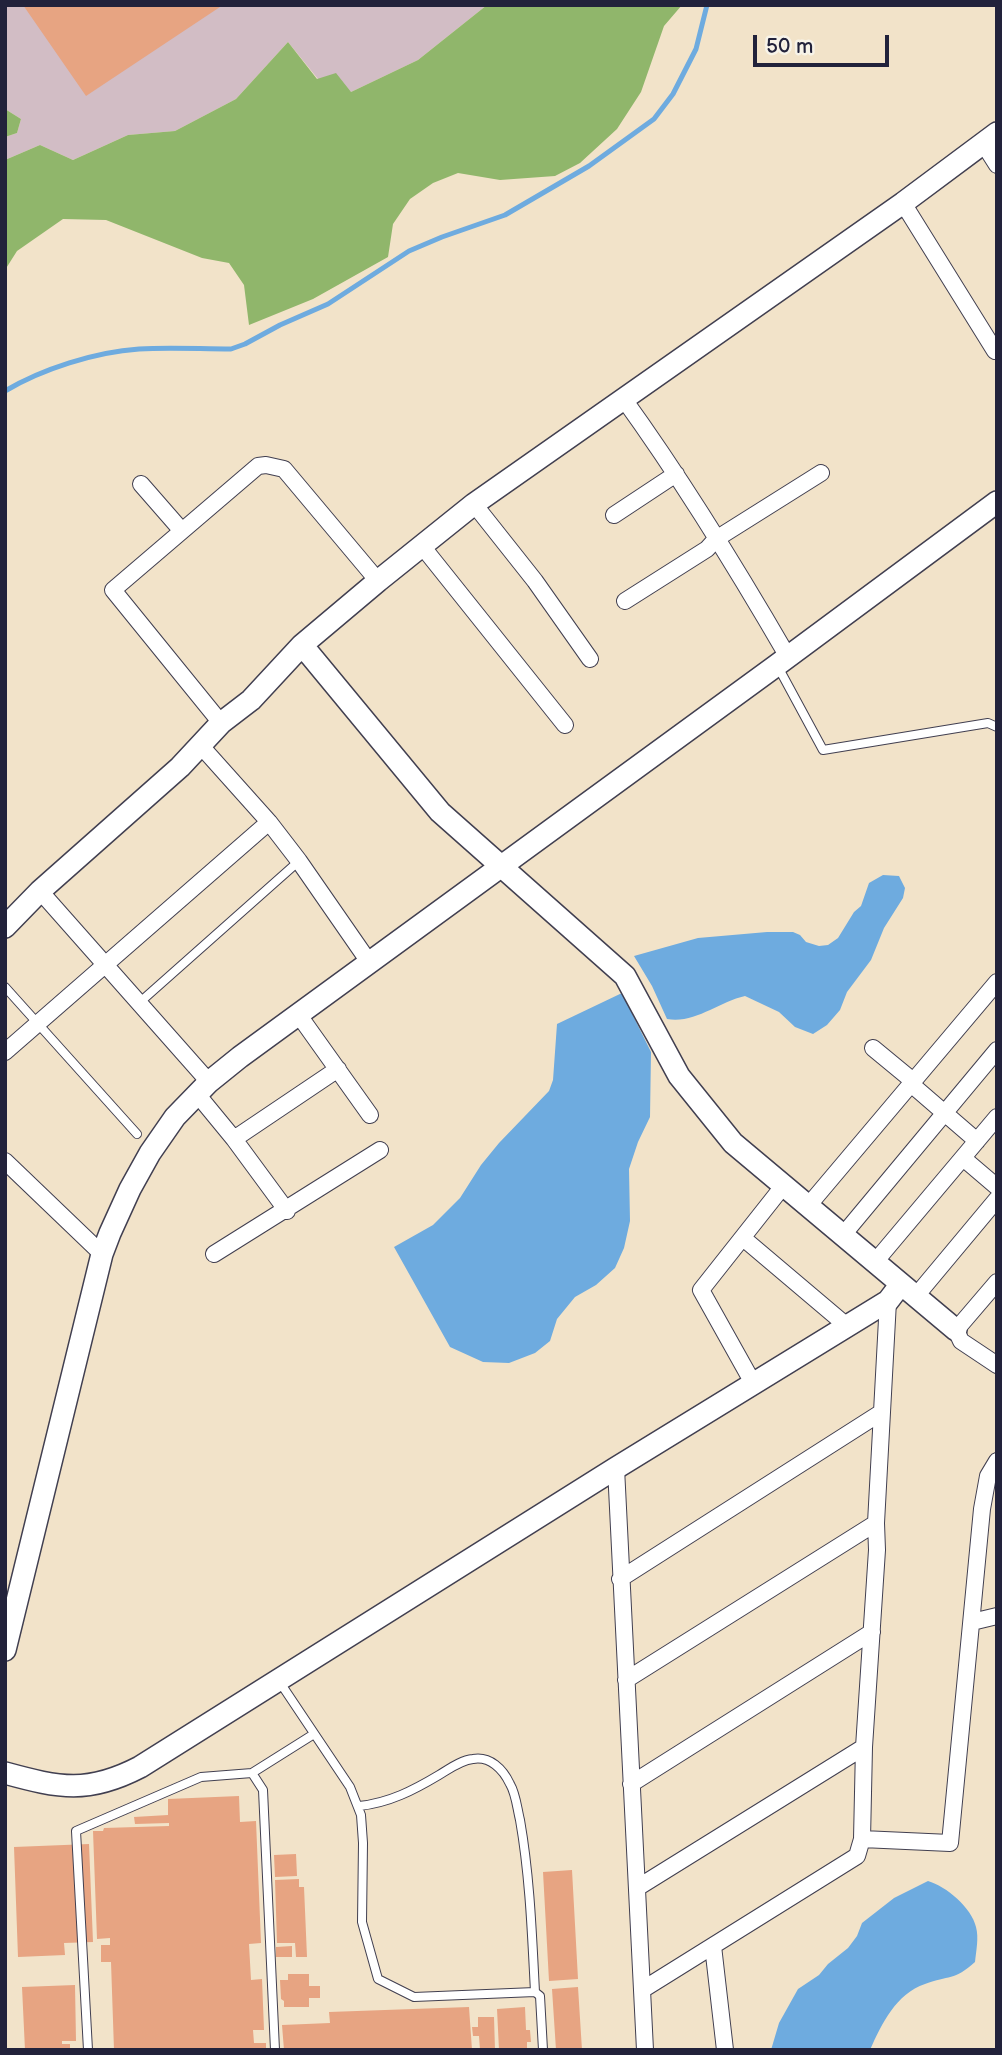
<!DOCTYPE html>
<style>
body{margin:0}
#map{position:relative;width:1002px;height:2055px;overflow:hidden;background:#f2e3c9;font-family:"Balsamiq Sans",sans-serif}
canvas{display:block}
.frame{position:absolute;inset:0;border:7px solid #22223b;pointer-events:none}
.scale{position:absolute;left:753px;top:35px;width:136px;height:32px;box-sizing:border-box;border:4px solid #22223b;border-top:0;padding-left:9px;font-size:21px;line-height:24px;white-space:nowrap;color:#22223b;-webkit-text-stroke:5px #f7f3e8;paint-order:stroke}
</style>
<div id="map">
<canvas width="1002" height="2055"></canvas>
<div class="frame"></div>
<div class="scale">50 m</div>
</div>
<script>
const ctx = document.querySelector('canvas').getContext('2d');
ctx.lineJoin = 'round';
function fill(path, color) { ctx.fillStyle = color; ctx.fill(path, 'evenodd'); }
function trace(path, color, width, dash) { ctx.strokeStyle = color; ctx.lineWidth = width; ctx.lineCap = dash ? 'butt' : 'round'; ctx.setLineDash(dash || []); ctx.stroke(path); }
const industrial = new Path2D(`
 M5 5H487L418 60 351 92 318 79 288 42 236 99 175 131 128 135 73 160 40 145 5 160V137L17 133 21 119 5 109Z`);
const forest = new Path2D(`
 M487 5H682L664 26 641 92 617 129 580 163 555 176 500 180 458 173 433 183 410 199 393 224 388 257 313 299 249 325 244 285 229 263 202 258 106 220 63 219 17 251 5 270V160L40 145 73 160 128 135 175 131 236 99 288 42 317 79 336 73 351 92 418 60Z
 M5 109 21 119 17 133 5 137Z`);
const water = new Path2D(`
 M883 875 899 876 905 888 903 898 884 928 871 960 847 992 840 1010 827 1025 813 1034 795 1027 779 1012 745 996C718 1002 695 1024 667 1019L652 986 634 956 698 938 767 932H793L800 935 806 942 819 946 828 945 838 938 854 912 861 906 869 883Z
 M622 993 651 1052 650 1117 638 1142 629 1169 630 1221 624 1248 615 1268 596 1285 575 1297 557 1319 550 1341 535 1353 509 1363 483 1362 450 1347 394 1247 433 1225 460 1198 481 1165 499 1143 549 1091 553 1080 557 1024Z
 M928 1881C946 1886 972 1908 976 1927 979 1938 976 1951 975 1962 954 1981 949 1975 925 1984 896 1994 882 2023 870 2050H771L779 2023 798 1989 819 1975 828 1964 848 1948 857 1936 862 1923 894 1898Z`);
const stream = new Path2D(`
 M5 391C42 369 95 352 139 349 169 347 200 349 231 349L245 344 280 325 328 304 409 251 442 237 505 215 589 166 654 119 673 94 696 49 707 5`);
const building = new Path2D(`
 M23 5H223L86 96Z
 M239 1796 240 1822 256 1821 261 1943 249 1944 251 1980 262 1979 264 2030H253L254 2043H266V2050H114L111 1962H101V1945H110V1938L97 1939 93 1831H103L104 1828 169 1826V1823L135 1824 134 1817 168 1815V1799Z
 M89 1844 93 1942 64 1943 65 1955 18 1957 14 1847Z
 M296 1854 297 1876 275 1877 274 1855Z
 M572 1870 578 1979 549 1981 543 1872Z
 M299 1879V1887H304L307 1957H296L295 1943H277L275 1880Z
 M292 1946V1957H276V1947Z
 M288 1974H309V1986H320V1998H309V2007H284V2001L281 1999 280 1980H288Z
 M75 1985 76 2041H62V2044H70V2050H25L22 1987Z
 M578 1987 582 2050H556L552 1989Z
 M469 2007 472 2050H284L282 2025 330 2023 329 2012Z
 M525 2007 526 2030H530L531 2042H527V2050H499L497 2009Z
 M478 2017H494L495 2050H480L479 2036H473L472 2027H478Z`);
const service = new Path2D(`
 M777 665 823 750 988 723 997 727
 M5 987 137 1134
 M139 1003 299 861
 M279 1681 350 1787 361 1815 363 1843 362 1922 378 1979 414 1997 535 1992
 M252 1773 263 1790 275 2050
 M359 1806C389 1803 414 1790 439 1775 449 1769 461 1760 473 1759 490 1756 503 1769 510 1784 516 1794 517 1808 520 1820 530 1877 532 1935 535 1992L540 1996 543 2050
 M88 2050 76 1831 201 1777 252 1773 314 1734`);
const minor = new Path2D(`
 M983 143 997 165
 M903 203 995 351 997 350
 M623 398C683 481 737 569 788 657
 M141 484 182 531
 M474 504 535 581 590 659
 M614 515 676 474
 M422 546 565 725
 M625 601 707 549 716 539 821 473
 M221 723 113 590 258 466 266 465 284 469 378 581
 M201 746 269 822 299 861 369 962
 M40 891 209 1082
 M298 1014 370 1115
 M873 1048 913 1081
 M5 1052 269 822
 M911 1084 977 1141
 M197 1094 234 1139 287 1211
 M234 1139 338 1069
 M963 1158 997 1187
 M5 1161 102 1254
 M808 1206 997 982
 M843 1235 997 1050
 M743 1238 847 1326
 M214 1254 380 1150
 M875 1262 997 1117
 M997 1282 956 1330 961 1341 997 1365
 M916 1296 997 1199
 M753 1383 701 1290 784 1185
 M616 1468 645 2050
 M620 1579 882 1412
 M972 1622 997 1616
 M626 1680 876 1523
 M631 1784 872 1632
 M862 1839 950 1843 982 1509 988 1476 997 1461
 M637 1888 864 1747
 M713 1946 725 2050
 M642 1990 857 1856 862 1839 864 1747 877 1550 876 1523 888 1301`);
const tertiary = new Path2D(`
 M302 645 440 812 625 976 679 1076 733 1143 956 1330
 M5 927 40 891 180 767 221 723 251 700 302 645 378 581 474 504 903 203 997 133
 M5 1650 102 1254 110 1233 130 1189 150 1153 175 1117 209 1082 240 1057 777 665 997 502
 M5 1773C60 1788 88 1794 140 1767L616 1468 888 1301 901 1284`);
fill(industrial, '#d2bdc5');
fill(forest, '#90b66b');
fill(water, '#6eabdf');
trace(stream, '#6eabdf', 5);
fill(building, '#e7a482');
trace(service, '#413f50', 10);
trace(minor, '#413f50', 18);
trace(tertiary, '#413f50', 24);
trace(service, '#fff', 8);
trace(minor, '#fff', 16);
trace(tertiary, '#fff', 21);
</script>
